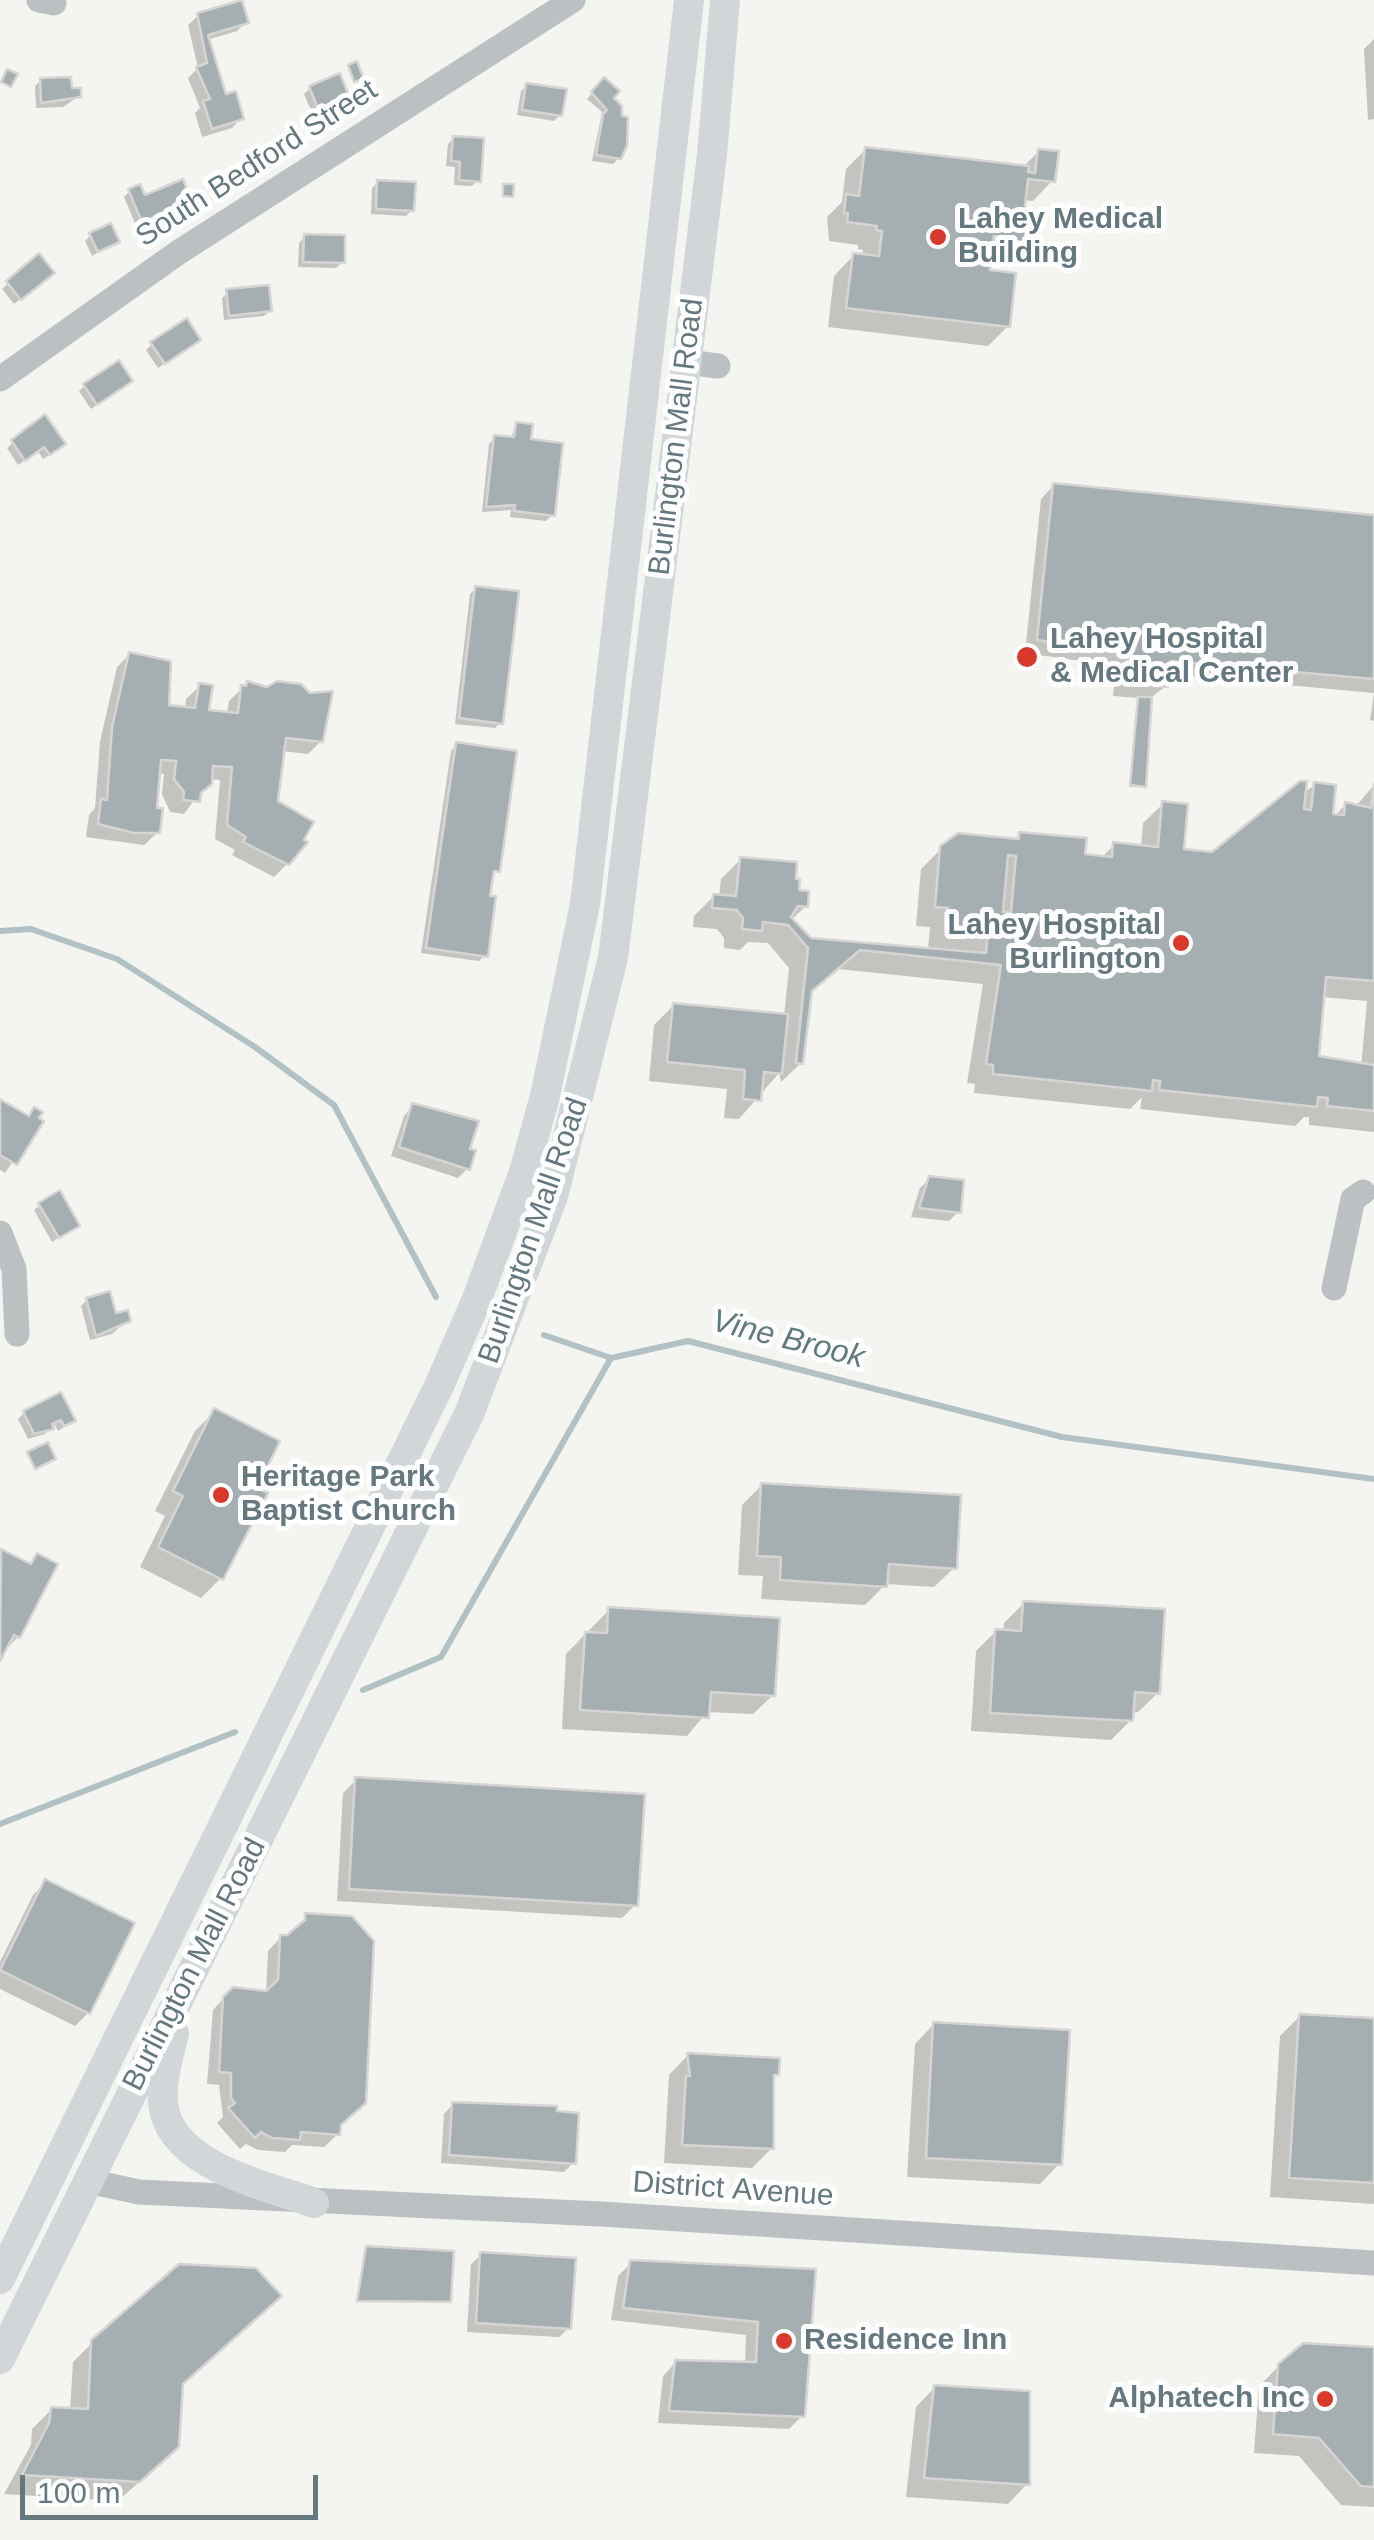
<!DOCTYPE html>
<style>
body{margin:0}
#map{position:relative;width:1374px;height:2540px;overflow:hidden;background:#f4f4f1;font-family:Helvetica,sans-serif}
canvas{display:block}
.scale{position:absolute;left:20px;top:2475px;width:298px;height:45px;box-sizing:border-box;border:5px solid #657880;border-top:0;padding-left:12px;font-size:30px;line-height:35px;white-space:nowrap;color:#657880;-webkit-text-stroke:8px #fff;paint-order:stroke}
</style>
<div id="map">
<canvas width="1374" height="2540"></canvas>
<div class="scale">100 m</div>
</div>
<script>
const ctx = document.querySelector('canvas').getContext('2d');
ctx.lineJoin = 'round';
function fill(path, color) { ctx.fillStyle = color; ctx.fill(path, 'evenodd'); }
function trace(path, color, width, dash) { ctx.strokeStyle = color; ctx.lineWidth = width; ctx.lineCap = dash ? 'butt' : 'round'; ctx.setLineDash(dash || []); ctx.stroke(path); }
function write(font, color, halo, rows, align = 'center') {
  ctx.font = font + ' Helvetica,sans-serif'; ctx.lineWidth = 10; ctx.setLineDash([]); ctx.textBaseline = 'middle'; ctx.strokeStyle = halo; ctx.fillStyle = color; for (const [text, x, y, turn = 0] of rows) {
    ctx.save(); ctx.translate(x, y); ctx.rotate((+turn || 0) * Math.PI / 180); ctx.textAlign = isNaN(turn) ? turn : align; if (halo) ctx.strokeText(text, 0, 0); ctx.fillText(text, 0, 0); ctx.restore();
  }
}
const shadow = new Path2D(`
 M198 16 246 22 237 31 207 40 224 97 241 118 232 128 202 137 195 113 200 108 188 78 198 68 188 25Z
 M1374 39V119L1368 120 1364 49Z
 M41 80 69 91 79 96 63 107 36 108 35 86Z
 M604 80 619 158 613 164 592 161 602 112 587 99Z
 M527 85 560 115 554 121 517 115 521 91Z
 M310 88 346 95 312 113 304 94Z
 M454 138 478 180 472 186 454 185 455 167 446 166 448 144Z
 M866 149 1023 167 1039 151 1052 181 1033 201 1023 200 1021 216 1030 242 1010 262 989 258 988 272 1008 326 988 346 828 327 834 276 853 256 862 257 863 250 858 249V245L829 241 827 217 842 202 846 169Z
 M378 182 412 210 406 216 371 214 372 188Z
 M130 191 144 198 189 201 136 226 124 197Z
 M91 235 117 241 92 256 85 241Z
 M305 237 342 262 336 268 298 267 299 243Z
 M39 256 46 279 14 304 2 289Z
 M228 292 270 310 264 316 224 320 222 298Z
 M152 344 192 346 158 368 146 350Z
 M85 386H124L91 409 79 391Z
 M45 417 57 450 43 459 38 451 18 465 7 448Z
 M517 424 528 442 552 515 546 521 510 517 511 510 482 512 489 444 495 438 510 439Z
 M1054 485 1374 517V721L1370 720 1374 693 1167 674 1166 686 1149 699 1143 786 1129 787 1140 698 1113 696 1116 666 1025 653 1041 499Z
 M476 588 501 722 495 728 455 724 470 594Z
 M130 654 166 707 185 709 186 699 200 686 206 712 227 714 229 701 247 684 321 741 308 754 282 751 275 802 287 864 274 877 232 855 235 850 215 839 220 780 210 779 184 814 170 812 162 794 164 774 158 773 154 810 158 832 144 845 86 837 89 815 95 808 100 742 117 667Z
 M457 745 497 870 491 877 485 955 479 961 421 953 451 751Z
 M1315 785 1330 821 1346 804 1355 807 1374 785V1132L1309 1125V1117H1304L1295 1126 1140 1109 1142 1097 1130 1109 974 1093 975 1084 967 1083 983 984 838 969 809 994 801 1063 781 1082 779 1073 739 1119 724 1118 727 1089 649 1081 654 1025 674 1005 784 1016 789 968 768 943 748 942 740 950 724 948V938L717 929 693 927 694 916 714 896 719 897 721 879 741 859 797 892 806 906 791 920 810 940 928 950 930 927 916 926 921 869 942 848 1013 841 1020 834 1082 857 1101 858 1114 845 1141 847 1143 823 1163 804 1181 851 1213 854ZM1321 997 1367 1001 1361 1067 1316 1058Z
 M0 1102 40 1122 5 1173 0 1170Z
 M413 1106 467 1169 458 1178 391 1156 404 1116Z
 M930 1178 958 1212 949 1221 911 1217 920 1188Z
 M40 1205 77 1225 52 1242 34 1210Z
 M87 1300 114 1316 128 1320 112 1334 90 1340 81 1306Z
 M215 1411 254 1489 221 1578 201 1598 140 1567 165 1516 155 1511 195 1431Z
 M24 1413 73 1421 58 1431 55 1425 45 1434 28 1439 18 1419Z
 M762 1485 954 1568 934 1587 886 1584 865 1605 761 1599 763 1576 738 1575 742 1505Z
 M2 1552 28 1565 37 1556 18 1637 0 1655Z
 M1024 1603 1158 1693 1138 1712H1131V1720L1111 1740 971 1731 976 1651 996 1631 1003 1632 1004 1623Z
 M609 1610 773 1695 753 1714 707 1712 687 1736 562 1729 566 1654Z
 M356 1780 635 1905 622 1918 337 1901 343 1793Z
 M46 1882 88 2013 75 2026 0 1989V1962L33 1895Z
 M306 1916 338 2134 324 2147 292 2145 285 2152 258 2150 246 2144 240 2149 217 2123 223 2117 219 2085 207 2084 213 2010 226 1996 266 1994 268 1951 281 1937 293 1934Z
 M1300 2016 1374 2021V2204L1270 2197 1280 2036Z
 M934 2024 1059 2164 1040 2184 907 2177 915 2044Z
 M688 2055 776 2074 772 2078V2148L752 2168 664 2163 669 2075Z
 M453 2104 573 2163 564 2172 441 2163 444 2114Z
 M367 2248 448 2301 357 2302Z
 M481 2255 569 2328 559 2337 467 2332 471 2264Z
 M631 2263 814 2271 802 2416 789 2429 658 2423 663 2376 676 2362 745 2364 746 2335 611 2320 618 2276Z
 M93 2342 180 2385 156 2467 118 2501 4 2494 31 2445 32 2429 52 2409 70 2411 73 2362Z
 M1374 2349V2507L1341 2505 1299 2456 1254 2453 1259 2386 1279 2366Z
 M935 2387 1027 2484 1008 2504 906 2497 916 2407Z`);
const stream = new Path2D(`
 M0 931 31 929 117 959 255 1047 334 1105 436 1297
 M544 1335 611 1358
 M363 1690 441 1657 611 1358 688 1341 1062 1437 1374 1479
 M0 1824 235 1732`);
const building = new Path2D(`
 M242 0 249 23 208 35 226 94 236 91 244 119 212 129 203 101 210 99 196 67 207 63 197 13Z
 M357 61 364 79 354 82 348 65Z
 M7 69 18 74 11 87 1 82Z
 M340 73 349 96 318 109 309 86Z
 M71 77 72 88H81V97L41 103 40 78Z
 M604 77 620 91 614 98 622 106V116L628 117 627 146 621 159 596 155 603 114 607 110 591 92Z
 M526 83 567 89 562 116 522 110Z
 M453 136 484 138 481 182 459 180 460 162 451 161Z
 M865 147 1029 166 1028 172 1035 173 1038 149 1059 151 1055 182 1028 179 1024 214 1040 215 1032 244 994 236 990 270 1016 273 1010 327 846 308 853 253 879 256 882 231 876 230 877 226 847 222 848 213H844L846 194 859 196Z
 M183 179 192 202 142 222 128 189 140 184 145 195Z
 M377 180 416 182 414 211 376 209Z
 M503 184H514L513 197 503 196Z
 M111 223 120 242 98 252 89 233Z
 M304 234 345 235V263L303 262Z
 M39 253 55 273 21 300 6 281Z
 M269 285 272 311 229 316 226 289Z
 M187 318 201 340 165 364 150 342Z
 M119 360 133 381 97 405 83 384Z
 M45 414 66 444 50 455 44 447 25 461 11 440Z
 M516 422 533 424 531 439 563 443 555 516 514 511 515 505 486 507 494 435 514 437Z
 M1053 483 1374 515V679L1171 661 1168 687 1125 684 1128 654 1037 640Z
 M475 586 519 591 503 724 459 718Z
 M129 652 171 661 169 705 195 708 199 683 213 685 209 710 238 713 241 685 246 686 247 681 267 687 277 681 301 684 310 693 333 691 323 742 286 738 278 801 314 822 304 840 308 842 289 865 243 842 246 837 227 825 232 767 213 766 212 784 201 793 200 802 183 800 184 792 174 779 176 761 161 760 157 808H163L160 833H134L98 824 101 799 107 800 112 727Z
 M1138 697H1152L1146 787 1130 785Z
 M456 742 517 751 500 872 494 871 490 896H496L488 957 426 948Z
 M1300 781H1307L1304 809 1311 810 1314 782 1336 785 1333 814 1344 815 1345 802 1371 808 1374 784V981L1326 977 1319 1056 1374 1065V1111L1327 1106 1328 1098 1318 1097 1317 1107 1159 1090 1160 1081 1153 1080 1152 1091 993 1074V1065L986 1064 1001 965 860 950 812 991 803 1064 796 1063 808 948 788 925 763 922 762 931 742 929 743 918 737 910 712 908 713 894 736 896 740 857 797 862 796 879H800L799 890 809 891 808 907 798 906 791 917 811 938 986 953 988 931 947 927 948 908 935 907 940 846 958 833 1019 839V832L1087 838 1085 854 1112 857 1113 842 1158 847 1162 801 1188 804 1184 849 1212 852ZM1008 855 1016 856 1011 913 1003 912Z
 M673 1003 788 1014 782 1074 764 1072 761 1101 743 1099 745 1070 667 1062Z
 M0 1099 29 1116 34 1107 43 1112 39 1118 44 1121 17 1165 0 1155Z
 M412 1103 479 1121 470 1149 476 1150 470 1170 399 1147Z
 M929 1176 964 1180 961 1213 919 1208Z
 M60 1190 80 1226 59 1238 38 1203Z
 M110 1291 116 1313 128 1310 131 1321 96 1336 86 1298Z
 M61 1392 76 1421 64 1426 61 1420 52 1424 54 1429 34 1434 23 1411Z
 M214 1408 280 1441 257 1488 268 1493 223 1580 158 1547 183 1496 173 1491Z
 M48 1442 56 1459 35 1469 27 1452Z
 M761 1483 961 1495 957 1569 889 1564 887 1587 780 1580 781 1557 757 1556Z
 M1 1549 31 1564 37 1553 58 1564 20 1638 14 1635 0 1661Z
 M1023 1601 1165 1609 1160 1694 1135 1692 1133 1721 990 1713 995 1629 1021 1631Z
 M608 1607 780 1618 775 1696 711 1692 709 1718 580 1710 585 1632 607 1633Z
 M355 1777 645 1794 638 1906 349 1889Z
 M45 1879 135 1923 90 2014 0 1970Z
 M305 1913 352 1916 374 1941 366 2103 341 2125 340 2135 301 2132 300 2140 272 2138 261 2132 255 2138 228 2108 235 2103 231 2098V2073L219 2072 223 1997 233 1987 266 1991 278 1980 280 1935H287L305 1920Z
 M1299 2014 1374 2018V2183L1289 2178Z
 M933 2022 1070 2030 1062 2165 926 2158Z
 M687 2053 780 2058 779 2075H774V2149L682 2145 686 2076H690Z
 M452 2102 557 2106V2111L579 2113 576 2164 449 2155Z
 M366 2246 454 2251 451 2302 357 2301Z
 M480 2252 576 2258 571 2329 476 2323Z
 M630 2260 816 2269 805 2417 669 2411 675 2360 756 2362 758 2322 623 2308Z
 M179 2264 256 2268 282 2296 183 2384 179 2447 140 2482 22 2475 49 2423 51 2407 88 2409 91 2340Z
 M1303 2343 1374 2347V2487L1361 2486 1319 2438 1273 2434 1278 2364Z
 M934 2385 1030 2391V2485L924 2478Z`);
const minor = new Path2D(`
 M39 0 54 3
 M687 362 718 366
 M0 379 179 252 573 0
 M0 1233 14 1269 17 1334
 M1334 1288 1353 1199 1363 1192
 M88 2181 139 2192 601 2214 1374 2263`);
const major = new Path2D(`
 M174 2033C169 2056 161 2079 163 2103 169 2166 266 2185 314 2203
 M0 2279 439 1386 477 1299 524 1172 545 1096 585 904 689 0
 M0 2359 469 1414 553 1196 613 958 712 155 725 0`);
const markers = [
 [938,237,10,"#d9392c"],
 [1027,657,12,"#d9392c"],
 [1181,943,10,"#d9392c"],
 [221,1495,10,"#d9392c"],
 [784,2341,10,"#d9392c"],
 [1325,2399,10,"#d9392c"]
];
const streetNames = [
 ["South Bedford Street",257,164,-33],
 ["Burlington Mall Road",677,437,-83],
 ["Burlington Mall Road",534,1231,-71],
 ["Burlington Mall Road",195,1965,-63],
 ["District Avenue",733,2190,4]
];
const poiNames = [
 ["Lahey Medical",958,220],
 ["Building",958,254],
 ["Lahey Hospital",1050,640],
 ["& Medical Center",1050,674],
 ["Lahey Hospital",1161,926,"right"],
 ["Burlington",1161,960,"right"],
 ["Heritage Park",241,1478],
 ["Baptist Church",241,1512],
 ["Residence Inn",804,2341],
 ["Alphatech Inc",1305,2399,"right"]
];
const waterNames = [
 ["Vine Brook",788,1340,14]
];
fill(shadow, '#0003');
trace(stream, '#b2c2c4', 6);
fill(building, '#a5aeb1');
trace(building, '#d6d5d4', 2.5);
trace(minor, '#bbc1c3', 25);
trace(major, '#d1d6d9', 30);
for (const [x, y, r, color] of markers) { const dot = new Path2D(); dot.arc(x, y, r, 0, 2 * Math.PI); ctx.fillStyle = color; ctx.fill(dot); trace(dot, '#fff', 4); }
write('30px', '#657880', '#fff', streetNames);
write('bold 30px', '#657880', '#fff', poiNames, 'left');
write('italic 32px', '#607b7e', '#fff', waterNames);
</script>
